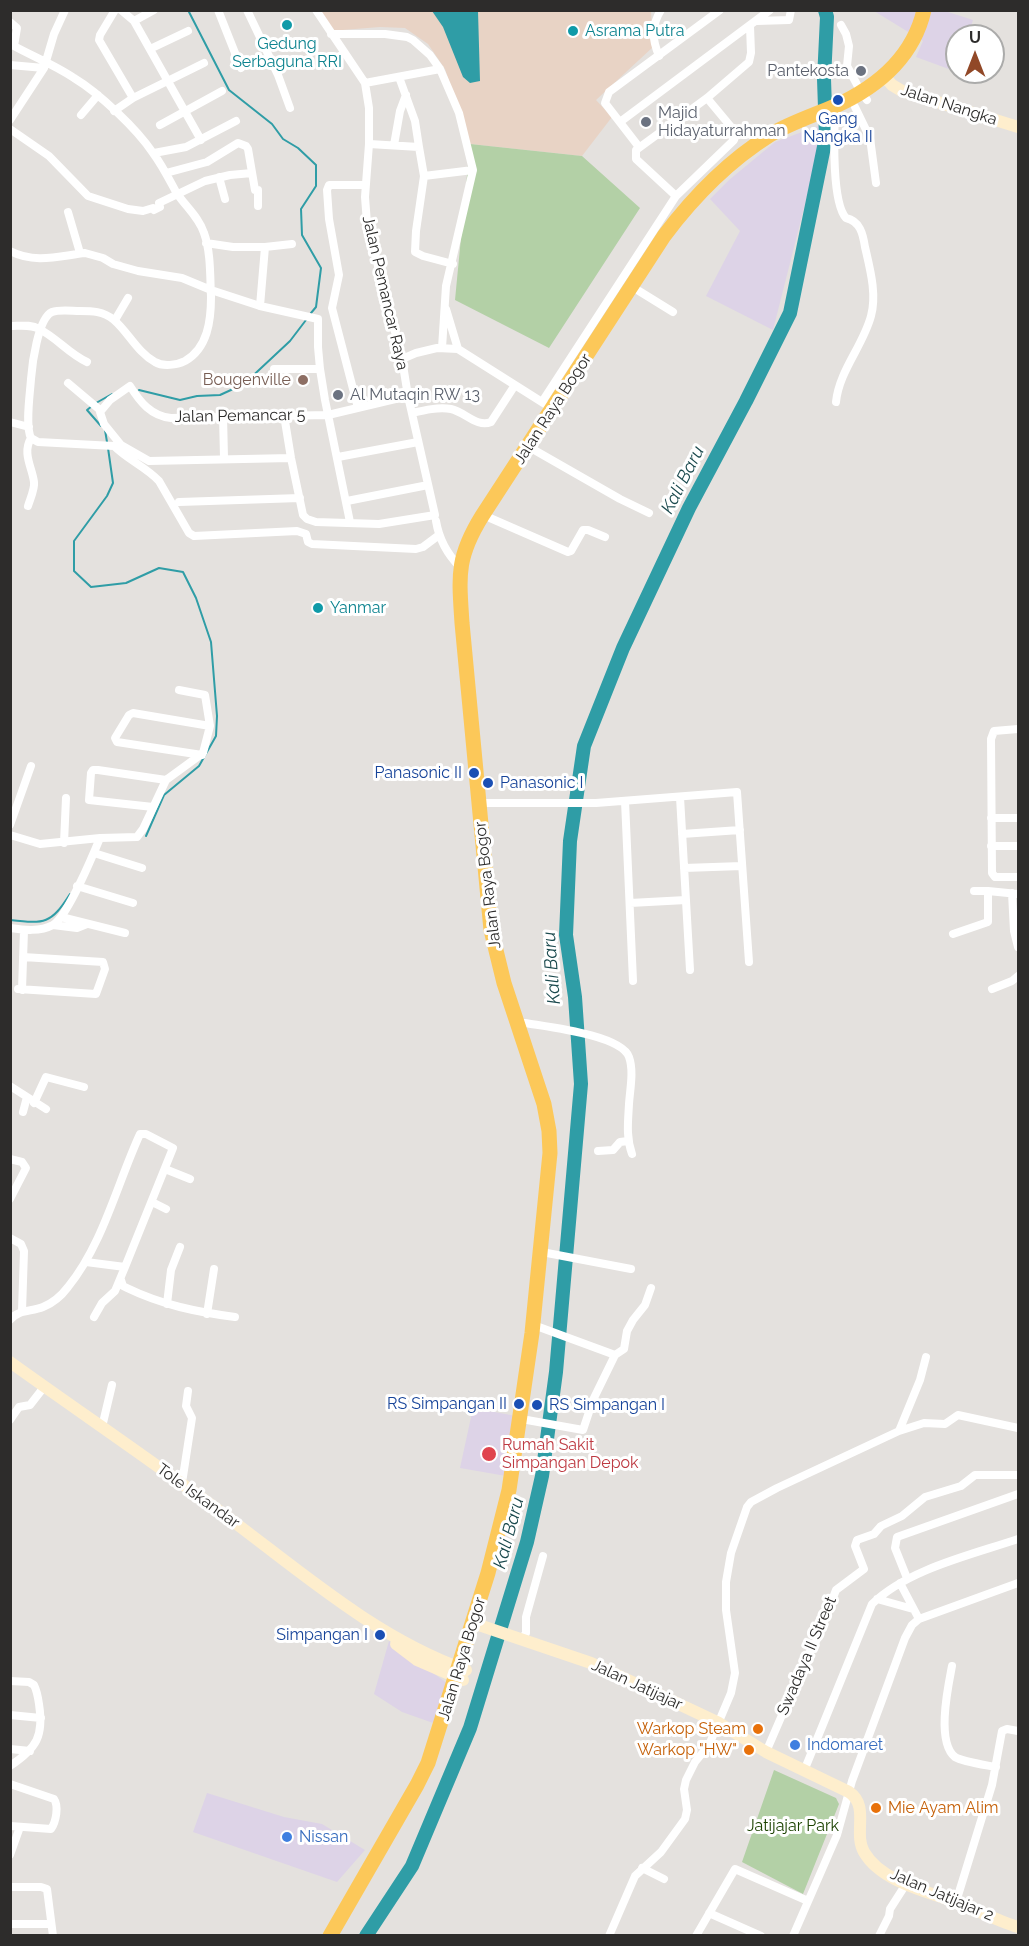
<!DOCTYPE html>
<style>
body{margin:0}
#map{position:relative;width:1029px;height:1946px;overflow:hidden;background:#e4e1de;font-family:Raleway,sans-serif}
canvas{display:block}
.frame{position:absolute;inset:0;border:12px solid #2d2c2b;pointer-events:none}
.north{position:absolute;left:945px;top:24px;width:60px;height:60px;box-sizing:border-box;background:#fff;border:2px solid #ababaa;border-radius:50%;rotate:0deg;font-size:16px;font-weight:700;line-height:24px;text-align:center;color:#2d2c2b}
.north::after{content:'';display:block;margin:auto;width:21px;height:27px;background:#914827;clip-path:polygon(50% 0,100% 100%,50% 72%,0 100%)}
</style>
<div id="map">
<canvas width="1029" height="1946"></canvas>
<div class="frame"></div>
<div class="north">U</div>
</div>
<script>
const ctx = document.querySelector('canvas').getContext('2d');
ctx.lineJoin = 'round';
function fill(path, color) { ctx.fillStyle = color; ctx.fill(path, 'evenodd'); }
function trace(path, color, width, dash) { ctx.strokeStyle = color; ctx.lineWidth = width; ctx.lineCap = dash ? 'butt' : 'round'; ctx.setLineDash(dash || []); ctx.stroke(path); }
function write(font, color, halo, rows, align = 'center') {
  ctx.font = font + ' Raleway,sans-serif'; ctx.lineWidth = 6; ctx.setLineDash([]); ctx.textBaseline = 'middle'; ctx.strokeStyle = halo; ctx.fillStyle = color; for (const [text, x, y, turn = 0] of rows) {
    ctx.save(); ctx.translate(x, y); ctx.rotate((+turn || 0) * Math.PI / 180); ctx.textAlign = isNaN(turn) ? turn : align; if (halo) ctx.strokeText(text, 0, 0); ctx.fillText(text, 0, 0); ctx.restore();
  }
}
const commercial = new Path2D(`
 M874 11H945L973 20 968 36H957V72L916 57 923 41Z
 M821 125 820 145 773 330 706 296 740 231 710 199 729 180 775 142Z
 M473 1408 516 1416 506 1476 460 1468Z
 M389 1641 451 1686 436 1724 402 1712 374 1694Z
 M207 1793 284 1817 322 1824 365 1850 337 1882 193 1832Z`);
const education = new Path2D(`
 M317 11H651L653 47 596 100 612 117 582 156 470 144 445 69 428 44 405 28 380 27 330 31Z`);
const green = new Path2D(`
 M470 144 582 156 640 208 549 348 455 300Z
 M774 1770 836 1798 839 1804 803 1894 742 1862Z`);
const water = new Path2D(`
 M432 11H478L480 81 470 83 463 77 443 27Z`);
const stream = new Path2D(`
 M188 10 229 90 272 124 283 139 298 148 316 165V186L301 209 302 235 321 268 316 307 311 313
 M139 390 180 400 197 396 220 395 244 384 290 341 306 320
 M96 403 112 394
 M92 406 87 410 101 426
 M105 430 107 442
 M108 448 113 483 107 496 74 541V571L91 587 126 583 159 568 183 572 196 598 211 642 217 716 216 736 199 766 164 795 146 836
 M10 920C45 924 51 924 70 894`);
const river = new Path2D(`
 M366 1936 412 1866 470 1728 527 1542 542 1476 556 1372 581 1084 575 997 566 935 570 841 584 746 623 648 689 508 746 401 790 313 826 137 824 79 827 17 825 10`);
const street = new Path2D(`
 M115 10 100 35 99 40 133 98
 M121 10 134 21 201 140
 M218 10 241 68
 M247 10 278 75 290 108
 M134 21 154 10
 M757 21 789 20 791 10
 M10 22 17 28 14 46C34 57 55 65 74 78 99 93 137 129 153 153 162 165 169 179 176 192 185 206 199 217 204 233 211 252 210 277 211 297 211 320 208 348 185 361 177 365 163 367 155 362 138 353 128 332 114 320 103 311 92 311 80 311 72 311 60 309 52 312 38 318 32 365 31 379 30 394 25 426 31 438L38 442 114 446C128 460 146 467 159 481L189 533 194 536 297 531 306 534 308 542 312 544 416 549 423 547 439 535
 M841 25 846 34 849 46 847 66 861 92 867 100
 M331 34H385L407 37 413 40 430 55 440 69 459 113 473 170 446 286 442 348
 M150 49 188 31
 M659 56C652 39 651 26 661 10
 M10 65 44 68
 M399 77 415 121 419 147
 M365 83 440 69
 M855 107 870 138 876 183
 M114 111 133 98 204 63
 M81 115 98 95
 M835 115C834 136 832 203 846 218 860 221 863 234 865 247 870 269 877 294 871 316 863 346 839 371 836 402
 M10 120 44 68 54 34 65 10
 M620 122 770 10
 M160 125 222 91
 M10 129 49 156 88 196 128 209 143 211 153 208 154 210 160 207 159 203 205 181 230 175 252 173
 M369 144 419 147 424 176 416 231 415 252 423 256 453 264
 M394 145 400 111 406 95
 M639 147 605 103 609 92 720 10
 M154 153 186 147 236 121
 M166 173 207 162 238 143 246 146 248 149 255 190H258V206
 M424 176 473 170
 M219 177 225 199
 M676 196 636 159V150L707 98 749 62 751 53 750 26
 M68 212 80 253
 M206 243 233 247H265L292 244
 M10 251C35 264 59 256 85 253L103 258 113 264 138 271 182 278 211 290 260 306 318 319V347L320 369
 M639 291 673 312
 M260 306 265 247
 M446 309 458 349
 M115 320 128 298
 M10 326C20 326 31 324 39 329 56 337 69 354 87 362
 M402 359 416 353 437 348 458 349 545 404
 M274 369H320L325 400 350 522
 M68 383 100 410
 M542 402 676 196 734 140 735 137 732 128 707 98
 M358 408 332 308 339 275 329 219 327 190 329 185H365
 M412 413C425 410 438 407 451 409 465 412 477 428 491 422L515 385
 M223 415 224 458
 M284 415 291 458 303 515 307 519 316 522 379 524 435 515 408 396 402 359 367 223 365 197 369 144V108L365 83 316 10
 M10 422 29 427
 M536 451 620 499 649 513
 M338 457 418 442
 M291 458 149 461 121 445 104 424 100 412 110 400 130 386C140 402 151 416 171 418L328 415 408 396
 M347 501 428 485
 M179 502 300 498
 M28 506C30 499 35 489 34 482 32 467 22 453 31 438
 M490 518 568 552 571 551 583 530H588L605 537
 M436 521C439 539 447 554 460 567
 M1018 729 994 731 991 739 992 873 995 877H1018
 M202 755 117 742 115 738 129 715 133 713 210 726
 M680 797 690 970
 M625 801 633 981
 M479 803H596L737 792 749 962
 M153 807 89 800 91 773 93 770H98L166 780
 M991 818H1018
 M10 825 31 766
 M682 834 740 830
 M10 835 40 844 100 838
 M64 843 66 798
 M991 846H1018
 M94 853 142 868
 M684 868 742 866
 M77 886 133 903
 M974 891H988
 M1012 893 1014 931 1018 947
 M630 903 686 900
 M61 917 125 933
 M53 925 77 928 87 924
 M10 928C24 930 40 932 53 925 67 917 93 855 100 838L137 837 143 829 166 780 203 753 210 726 205 695 179 690
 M953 934 988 922V891L1018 894
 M18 989 96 994 105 969 103 962 23 957
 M992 989 1012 981 1018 976
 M22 990 24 930
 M518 1023H525C548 1027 621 1035 629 1057 634 1071 630 1089 629 1104 628 1122 626 1137 632 1154
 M10 1086 46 1109
 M34 1103 46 1077 84 1087
 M23 1112 27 1097
 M598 1151 613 1150 620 1142 628 1141
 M10 1159 22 1162 26 1168 10 1199
 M165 1169 190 1179
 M152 1202 166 1209
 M10 1238 21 1244 24 1251 22 1311
 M547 1253 631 1269
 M121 1280 123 1286 127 1288C162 1305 197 1312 235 1317
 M167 1304 171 1270 180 1247
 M207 1314 214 1269
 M94 1317 102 1303 115 1291 125 1267
 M10 1320C19 1309 31 1312 43 1307 53 1303 62 1295 68 1287 103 1244 117 1184 140 1134H146L173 1148 125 1267 86 1262
 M539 1327 615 1355
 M10 1420 19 1407 30 1405 44 1387
 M527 1420 583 1430 593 1400 615 1355 624 1349 627 1331 633 1320 645 1305 651 1288
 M102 1427 112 1385
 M899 1431 924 1423 945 1424 958 1415 1018 1428
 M182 1483 192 1418 186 1406 188 1391
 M907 1578 895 1548 897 1537 1018 1494
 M900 1583 919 1619
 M877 1599 913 1609
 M522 1639 526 1633V1617L543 1556
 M952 1666C948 1687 936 1742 955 1757 963 1762 986 1765 996 1767
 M10 1681 29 1682 34 1685C37 1691 38 1697 39 1704 44 1736 37 1748 10 1766
 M10 1715 41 1718
 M10 1749 30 1751
 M766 1752 808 1655 815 1644 836 1590 864 1569 855 1546 857 1540 874 1534 881 1526 902 1516 925 1497 961 1486 975 1475H1018
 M804 1771 872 1604C908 1569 971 1555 1018 1539
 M10 1784 54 1799C59 1806 56 1822 51 1829L10 1826
 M10 1855 20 1827
 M642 1868 664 1879
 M10 1887H41L47 1889 53 1936
 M956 1902 992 1785 1002 1731 1007 1729 1018 1731
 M709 1913 761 1936
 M10 1924H51
 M609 1936 635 1876 661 1852 685 1819 687 1810 684 1789 686 1780 695 1762 709 1745 731 1693 735 1673 726 1610V1582L731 1553 747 1507 751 1502 777 1488 899 1431 920 1380 926 1357
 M696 1936 735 1869 808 1901
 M793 1936 837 1835 852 1781 905 1638 912 1625 919 1619 1018 1583
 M879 1936 889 1916 890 1909 906 1884`);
const secondary = new Path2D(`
 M884 76 892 85 902 91 1018 127
 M10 1362C81 1413 152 1461 222 1513 299 1570 375 1638 466 1670
 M473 1623 591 1663 632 1682 719 1723 766 1752 849 1792C870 1806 853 1833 864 1852 881 1882 929 1892 959 1903 979 1911 998 1921 1018 1927
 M396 1644 417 1660 463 1680`);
const highway = new Path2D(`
 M330 1936 417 1785 428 1763 488 1573 509 1490 532 1333 550 1153 549 1131 544 1104 504 983 491 930 462 623C459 576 456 558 482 516L664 236C694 196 727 162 770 135 790 123 812 116 833 107 876 88 913 58 924 10`);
const markers = [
 [287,25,6,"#0f9aa8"],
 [573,31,6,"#0f9aa8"],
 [861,71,6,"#6b7280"],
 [838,100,6,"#1a4fb4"],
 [646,122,6,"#6b7280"],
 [303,380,6,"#8d6e63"],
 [338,395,6,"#6b7280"],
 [318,608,6,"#0f9aa8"],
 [474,773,6,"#1a4fb4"],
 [488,783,6,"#1a4fb4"],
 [519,1404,6,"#1a4fb4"],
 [537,1405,6,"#1a4fb4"],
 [489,1454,8,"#e0444e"],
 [380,1635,6,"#1a4fb4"],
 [758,1729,6,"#e8710a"],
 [795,1745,6,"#3f7fe0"],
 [749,1750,6,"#e8710a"],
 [876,1808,6,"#e8710a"],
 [287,1837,6,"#3f7fe0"]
];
const cultureNames = [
 ["Asrama Putra",585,31],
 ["Gedung",287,44,"center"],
 ["Serbaguna RRI",287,62,"center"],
 ["Yanmar",330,608]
];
const worshipNames = [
 ["Pantekosta",849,71,"right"],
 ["Majid",658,113],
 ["Hidayaturrahman",658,131],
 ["Al Mutaqin RW 13",350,395]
];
const streetNames = [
 ["Jalan Nangka",949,105,18],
 ["Jalan Pemancar Raya",385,293,77],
 ["Jalan Raya Bogor",553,409,-57],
 ["Jalan Pemancar 5",240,416,-1],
 ["Jalan Raya Bogor",488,885,-97],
 ["Tole Iskandar",198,1496,36],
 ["Swadaya II Street",807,1656,-67],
 ["Jalan Raya Bogor",462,1659,-73],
 ["Jalan Jatijajar",637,1685,25],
 ["Jalan Jatijajar 2",942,1895,23]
];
const transitNames = [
 ["Gang",838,119,"center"],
 ["Nangka II",838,137,"center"],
 ["Panasonic II",462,773],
 ["Panasonic I",500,783,"left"],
 ["RS Simpangan II",507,1404],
 ["RS Simpangan I",549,1405,"left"],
 ["Simpangan I",368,1635]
];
const educationNames = [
 ["Bougenville",291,380]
];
const healthNames = [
 ["Rumah Sakit",502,1445],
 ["Simpangan Depok",502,1463]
];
const foodNames = [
 ["Warkop Steam",746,1729],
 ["Warkop \"HW\"",737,1750],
 ["Mie Ayam Alim",888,1808,"left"]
];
const shopNames = [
 ["Indomaret",807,1745],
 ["Nissan",299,1837]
];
const parkNames = [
 ["Jatijajar Park",793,1826]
];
const waterNames = [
 ["Kali Baru",683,480,-63],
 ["Kali Baru",552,968,-94],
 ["Kali Baru",509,1533,-75]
];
fill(commercial, '#ddd3e7');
fill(education, '#e8d3c5');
fill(green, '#b3d0a6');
fill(water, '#2f9da6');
trace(stream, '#2f9da6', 2);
trace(river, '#2f9da6', 14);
trace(street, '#fff', 8);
trace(secondary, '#feeecd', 12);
trace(highway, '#fcc859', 15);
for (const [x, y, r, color] of markers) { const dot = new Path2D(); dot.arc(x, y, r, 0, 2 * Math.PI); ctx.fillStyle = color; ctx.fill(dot); trace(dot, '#fff', 2); }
write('16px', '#0d838f', '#fff', cultureNames, 'left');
write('16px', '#5b616d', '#fff', worshipNames, 'left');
write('16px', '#2d2c2b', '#fff', streetNames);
write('16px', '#164399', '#fff', transitNames, 'right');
write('16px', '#785e54', '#fff', educationNames, 'right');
write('16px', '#be3a42', '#fff', healthNames, 'left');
write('16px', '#c56008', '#fff', foodNames, 'right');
write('16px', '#366cbe', '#fff', shopNames, 'left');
write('16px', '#1b4200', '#fff', parkNames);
write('italic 18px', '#1a494d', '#fff', waterNames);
</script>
